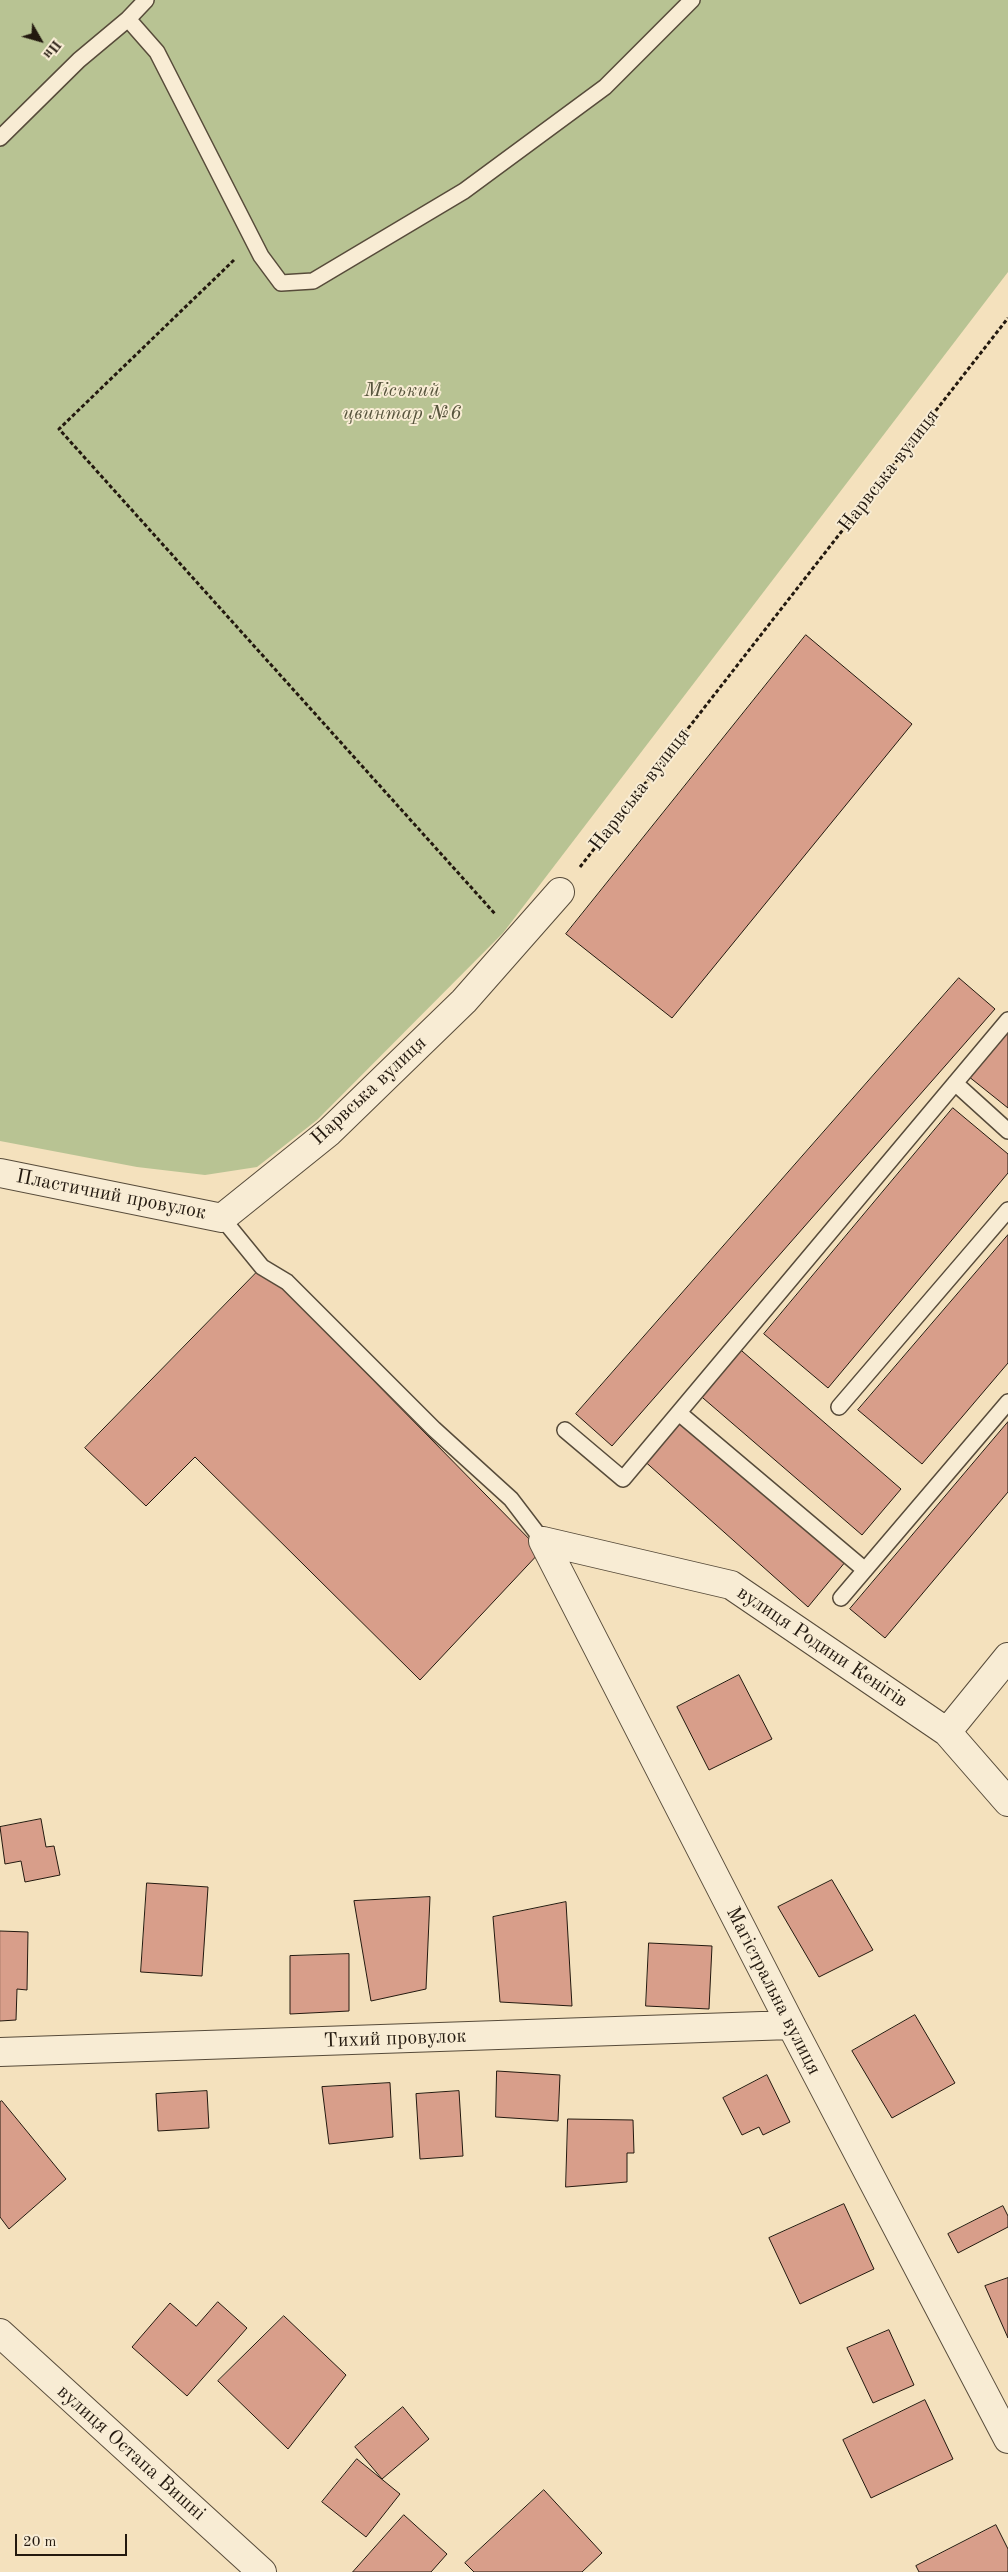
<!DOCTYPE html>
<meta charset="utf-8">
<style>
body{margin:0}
#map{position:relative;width:1008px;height:2572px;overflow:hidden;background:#f4e1bd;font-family:"Old Standard TT",serif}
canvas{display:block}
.north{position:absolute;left:15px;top:15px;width:50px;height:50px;-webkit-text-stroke:4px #f8ecd4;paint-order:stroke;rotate:128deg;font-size:14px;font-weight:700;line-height:20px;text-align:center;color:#23190f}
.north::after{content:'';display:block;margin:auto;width:18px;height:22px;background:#23190f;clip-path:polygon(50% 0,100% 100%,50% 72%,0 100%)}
.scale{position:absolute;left:15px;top:2534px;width:112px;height:22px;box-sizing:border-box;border:2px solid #23190f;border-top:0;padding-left:6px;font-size:15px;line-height:18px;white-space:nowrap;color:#23190f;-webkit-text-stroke:4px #f8ecd4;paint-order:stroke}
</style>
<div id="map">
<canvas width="1008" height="2572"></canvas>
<div class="north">Пн</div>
<div class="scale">20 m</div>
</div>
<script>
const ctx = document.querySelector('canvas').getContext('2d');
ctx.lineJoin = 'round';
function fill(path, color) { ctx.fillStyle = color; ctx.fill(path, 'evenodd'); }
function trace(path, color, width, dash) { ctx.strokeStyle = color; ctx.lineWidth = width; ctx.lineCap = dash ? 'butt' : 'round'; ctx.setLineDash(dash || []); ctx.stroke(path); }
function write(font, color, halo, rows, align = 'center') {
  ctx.font = font + ' "Old Standard TT",serif'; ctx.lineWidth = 4; ctx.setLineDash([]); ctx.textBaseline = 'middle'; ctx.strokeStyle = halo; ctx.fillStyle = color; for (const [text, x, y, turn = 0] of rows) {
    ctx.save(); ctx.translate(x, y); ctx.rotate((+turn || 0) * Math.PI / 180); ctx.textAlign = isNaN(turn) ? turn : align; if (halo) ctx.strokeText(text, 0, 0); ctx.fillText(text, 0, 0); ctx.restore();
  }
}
const green = new Path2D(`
 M0 0H1008V272L503 933 317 1120 257 1167 205 1175 137 1167 0 1141Z`);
const building = new Path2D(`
 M806 635 912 724 672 1018 566 934Z
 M959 978 995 1009 612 1446 576 1414Z
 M1008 1027V1108L968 1076Z
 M953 1108 1008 1154V1173L828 1388 764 1334Z
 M1008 1235V1363L922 1464 858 1410Z
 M262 1267 541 1551 420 1680 195 1457 146 1506 85 1448Z
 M735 1345 901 1489 862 1535 696 1392Z
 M679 1413 846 1561 808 1607 641 1458Z
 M1008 1422V1492L885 1638 850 1609Z
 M739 1675 772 1739 709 1770 677 1707Z
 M41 1819 46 1847 54 1846 60 1875 25 1882 21 1861 5 1864 0 1827Z
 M832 1880 873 1950 819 1977 778 1907Z
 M147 1883 208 1887 202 1976 141 1972Z
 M430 1897 426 1989 371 2001 354 1901Z
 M566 1902 572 2006 500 2002 493 1917Z
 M0 1931 28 1932 27 1990 17 1989 16 2020 0 2021Z
 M649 1943 712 1946 709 2009 646 2006Z
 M349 1954V2011L290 2014V1956Z
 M915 2015 955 2083 892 2118 852 2051Z
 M497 2071 560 2075 558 2121 496 2117Z
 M767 2075 790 2122 763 2135 759 2127 742 2135 723 2098Z
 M390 2083 393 2137 329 2144 322 2087Z
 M207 2091 209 2128 158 2131 156 2094Z
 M459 2091 463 2156 420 2159 416 2094Z
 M2 2101 66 2179 9 2229 0 2217V2102Z
 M568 2119 633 2120 634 2153H627V2182L566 2187Z
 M844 2204 874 2269 800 2304 769 2238Z
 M1003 2206 1008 2216V2227L958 2253 948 2234Z
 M1008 2278V2338L985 2286Z
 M218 2302 247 2328 187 2396 132 2347 170 2303 196 2326Z
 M284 2316 346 2375 288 2449 218 2381Z
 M889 2330 914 2385 873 2403 847 2348Z
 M925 2400 953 2459 871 2498 843 2440Z
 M403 2407 429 2439 382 2479 355 2447Z
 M357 2459 400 2494 366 2537 322 2502Z
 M544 2490 602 2553 582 2572H474L465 2563Z
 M404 2515 447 2554 431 2572H353Z
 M996 2525 1008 2549V2572H919L916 2566Z`);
const path = new Path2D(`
 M234 260 59 429 496 915
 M580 867 1008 318`);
const service = new Path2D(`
 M128 19 146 0
 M0 138 79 60 128 19 157 52 261 256 281 283 313 281 464 191 605 87 692 0
 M955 1083 1008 1131
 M222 1218 262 1267 287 1282 434 1429 511 1499 543 1541
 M839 1407 1008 1210
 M679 1413 865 1570
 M565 1430 623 1479 1008 1020
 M841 1598 1008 1402`);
const minor = new Path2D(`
 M0 1173 222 1218 329 1132 464 1001 560 892
 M543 1541 791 2025 1008 2439
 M543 1541 731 1585 947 1732 1008 1802
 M947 1732 1008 1657
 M0 2052 791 2025
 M0 2333 262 2572`);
const parkNames = [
 ["Міський",402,391],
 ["цвинтар №6",402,414]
];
const streetNames = [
 ["Нарвська вулиця",889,471,-52],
 ["Нарвська вулиця",640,790,-52],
 ["Нарвська вулиця",369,1091,-43],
 ["Пластичний провулок",111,1195,11],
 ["вулиця Родини Кенігів",822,1647,34],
 ["Магістральна вулиця",773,1991,63],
 ["Тихий провулок",395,2039,-2],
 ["вулиця Остапа Вишні",131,2453,42]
];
fill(green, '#b8c393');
fill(building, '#d89e8a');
trace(building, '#23190f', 1);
trace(service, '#574b3a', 18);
trace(minor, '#574b3a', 30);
trace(path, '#23190f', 3, [4, 2.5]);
trace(service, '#f8ecd4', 15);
trace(minor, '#f8ecd4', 28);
write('italic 20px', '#57543d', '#f8ecd4', parkNames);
write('20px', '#23190f', '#f8ecd4', streetNames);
</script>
